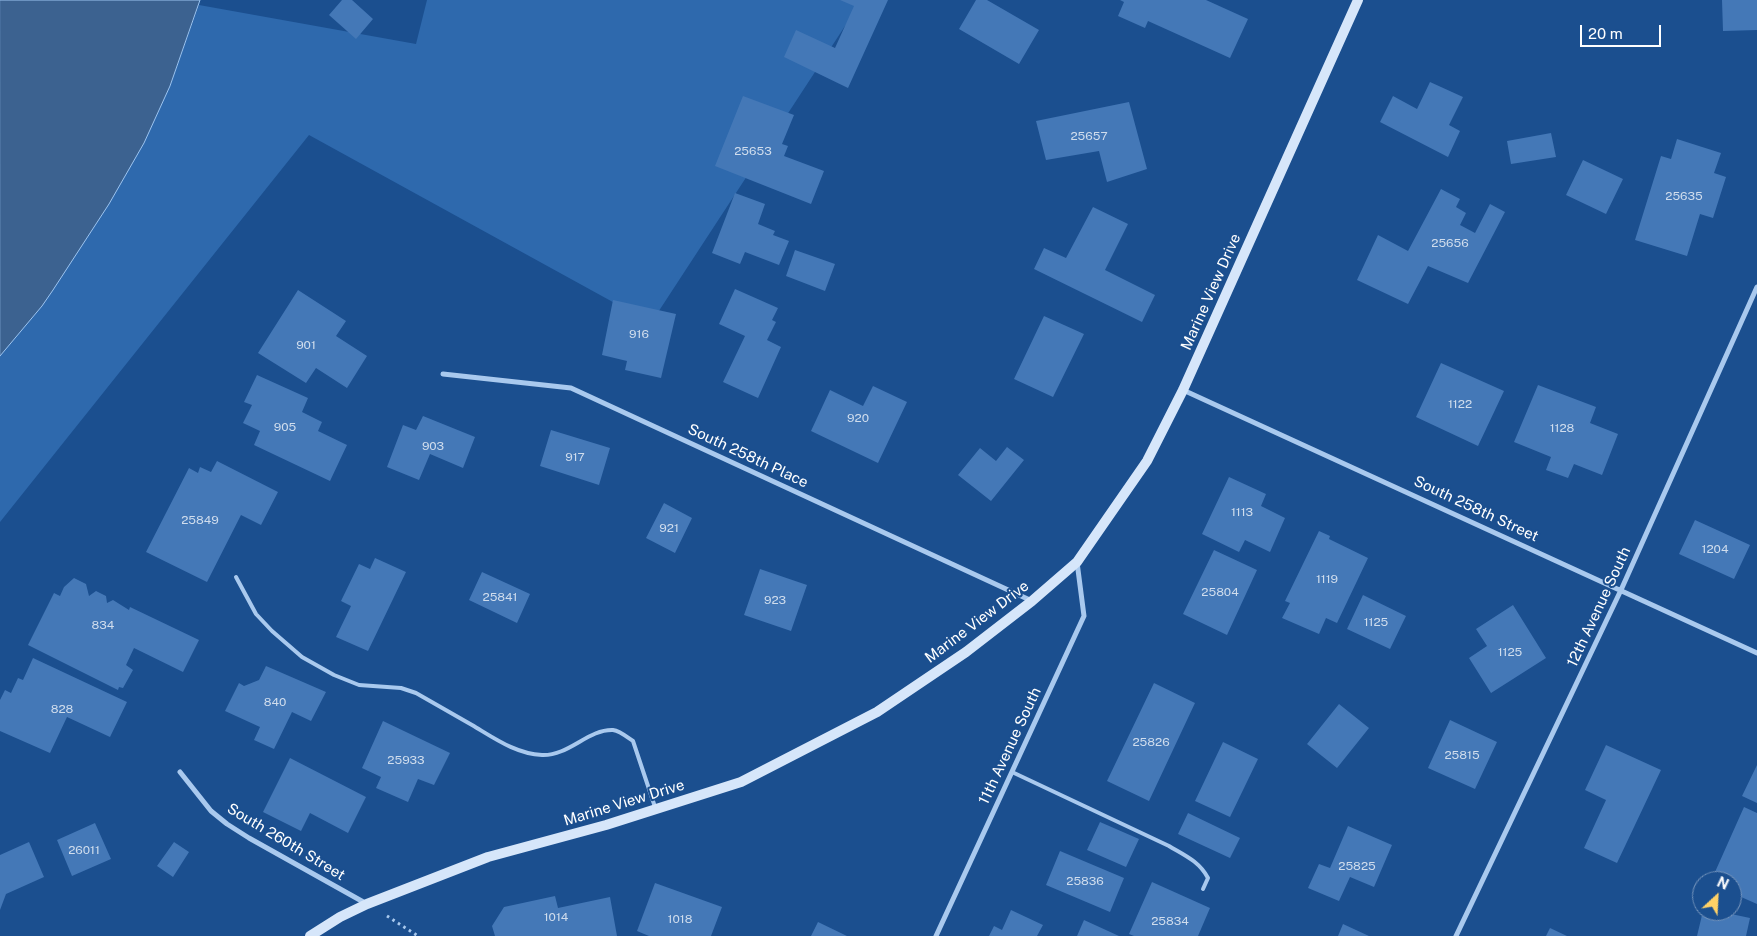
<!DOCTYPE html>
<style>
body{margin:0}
#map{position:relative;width:1757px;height:936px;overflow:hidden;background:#1b4f8f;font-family:"Public Sans",sans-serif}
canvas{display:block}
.north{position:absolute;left:1692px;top:871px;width:50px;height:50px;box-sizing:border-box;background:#1b4f8f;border:1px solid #7695bc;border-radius:50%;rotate:25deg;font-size:14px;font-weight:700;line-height:20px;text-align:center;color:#fff}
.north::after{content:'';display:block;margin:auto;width:18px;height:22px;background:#ffd166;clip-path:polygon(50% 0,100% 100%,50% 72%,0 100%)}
.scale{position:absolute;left:1580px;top:25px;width:81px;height:22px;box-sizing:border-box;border:2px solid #fff;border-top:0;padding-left:6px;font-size:15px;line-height:18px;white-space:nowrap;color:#fff;-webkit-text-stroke:4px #1b4f8f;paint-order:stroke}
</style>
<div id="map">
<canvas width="1757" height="936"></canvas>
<div class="north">N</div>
<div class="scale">20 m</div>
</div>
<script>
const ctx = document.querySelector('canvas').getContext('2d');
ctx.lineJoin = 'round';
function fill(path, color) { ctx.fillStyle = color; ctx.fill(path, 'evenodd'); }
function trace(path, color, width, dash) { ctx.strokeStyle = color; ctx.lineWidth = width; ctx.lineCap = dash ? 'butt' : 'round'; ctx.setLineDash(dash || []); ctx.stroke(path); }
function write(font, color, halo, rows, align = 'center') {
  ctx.font = font + ' "Public Sans",sans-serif'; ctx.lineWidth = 4; ctx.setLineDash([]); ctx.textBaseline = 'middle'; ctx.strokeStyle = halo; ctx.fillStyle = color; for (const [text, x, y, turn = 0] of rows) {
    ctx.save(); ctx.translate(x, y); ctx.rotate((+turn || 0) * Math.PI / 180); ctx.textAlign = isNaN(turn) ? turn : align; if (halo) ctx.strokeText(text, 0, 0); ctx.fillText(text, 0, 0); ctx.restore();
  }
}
const green = new Path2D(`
 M427 0H862L651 323 309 135 0 522V354L170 86 199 5 416 44Z`);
const water = new Path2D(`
 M0 0H200L170 86 144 143 109 204 53 290 42 306 0 356Z`);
const building = new Path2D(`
 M342 0H352L373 19 356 39 329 15Z
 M840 0H888L848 88 784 57 796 30 835 48 854 6Z
 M976 0H987L1039 30 1019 64 959 29Z
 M1120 0H1206L1248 19 1230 58 1148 21 1145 28 1118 16 1124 2Z
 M1722 0H1757V30L1723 31Z
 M1430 82 1463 97 1449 125 1460 131 1448 157 1380 122 1393 96 1417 109Z
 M743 96 794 115 782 144 788 146 784 156 824 171 811 204 715 166Z
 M1129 102 1147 169 1107 182 1099 151 1046 160 1036 121Z
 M1551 133 1556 157 1511 164 1507 141Z
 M1677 139 1721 153 1714 173 1726 177 1713 218 1700 214 1687 256 1635 240 1661 156 1671 159Z
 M1583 160 1623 179 1606 214 1566 195Z
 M1441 189 1460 199 1456 207 1466 213 1460 225 1475 233 1490 204 1505 212 1468 283 1428 266 1408 304 1357 280 1378 235 1408 251Z
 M735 193 765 204 758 224 775 231 773 235 789 241 779 265 745 252 740 264 712 253Z
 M1093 207 1128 224 1105 270 1155 295 1142 322 1034 269 1044 248 1066 258Z
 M795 250 835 264 825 291 786 276Z
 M735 289 778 308 772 320 776 322 767 340 781 347 758 398 723 382 745 336 719 324Z
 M298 290 346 321 336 336 367 356 347 388 316 368 306 383 258 353Z
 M613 300 676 314 661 378 625 370 627 361 602 355Z
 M1044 316 1084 334 1053 397 1014 379Z
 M1441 363 1504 391 1478 446 1416 417Z
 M257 375 308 398 302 412 322 422 318 431 347 445 330 481 254 445 260 431 243 423 252 405 244 402Z
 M1538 385 1596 407 1590 423 1618 434 1602 475 1574 464 1568 478 1546 470 1551 457 1514 442Z
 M873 386 907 402 878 463 811 431 830 390 863 406Z
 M423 416 475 437 463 468 430 454 419 480 387 467 403 425 416 430Z
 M551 430 610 448 599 485 540 466Z
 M1007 447 1024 460 991 501 958 475 980 448 996 461Z
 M217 461 278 492 261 525 241 515 207 582 146 552 189 468 198 473 200 467 211 472Z
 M1229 477 1266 494 1261 506 1285 518 1270 552 1245 540 1239 552 1202 534Z
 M664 503 692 518 675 553 646 538Z
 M1695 520 1750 545 1734 579 1679 554Z
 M1319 531 1330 536 1329 539 1368 558 1337 623 1326 618 1319 634 1282 618 1290 603 1285 601Z
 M1214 550 1257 570 1227 635 1183 614Z
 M375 558 406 572 368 651 336 637 351 606 341 601 359 564 370 569Z
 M760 569 807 585 791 631 744 615Z
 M482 572 530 594 517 623 469 600Z
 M74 578 86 584 89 596 96 591 106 596 107 603 113 600 129 610 130 607 199 640 183 672 134 648 126 665 133 670 123 688 119 687 118 690 28 645 54 593 60 596 64 587Z
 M1363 595 1406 616 1390 649 1347 629Z
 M1513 605 1546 658 1491 693 1469 658 1487 646 1476 629Z
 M33 658 127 702 110 737 67 717 50 753 0 731V700L5 690 11 693 18 678 23 680Z
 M266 666 326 692 311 721 292 712 274 749 254 740 260 727 225 711 239 683 244 686 259 680Z
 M1154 683 1195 703 1149 801 1107 781Z
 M1339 704 1369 728 1337 768 1307 744Z
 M1450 720 1497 742 1475 789 1428 768Z
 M383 721 450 753 434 785 418 779 408 802 376 788 381 777 362 768Z
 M1223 742 1258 759 1230 817 1195 801Z
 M1606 745 1661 770 1617 863 1584 848 1606 800 1585 790Z
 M290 758 366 797 348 833 310 813 301 831 263 812Z
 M1757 765V803L1742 796Z
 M1744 807 1757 813V904L1732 893V881H1711Z
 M1188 813 1240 838 1230 858 1178 834Z
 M1100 822 1139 839 1126 867 1087 850Z
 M95 823 111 859 72 876 57 840Z
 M1348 826 1392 845 1374 887 1350 877 1339 901 1308 888 1319 864 1330 868Z
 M29 842 44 877 6 894 0 910V855Z
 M174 842 189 852 173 877 157 866Z
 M1060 851 1124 878 1110 912 1046 885Z
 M1152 882 1210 908 1198 936H1134L1129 934Z
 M655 883 722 907 711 936H649L637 931Z
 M555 896 558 908 610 897 617 936H495L492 926 504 907Z
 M1011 910 1043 925 1037 936H989L994 926 1002 930Z
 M1703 911H1717L1750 918 1746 936H1697Z
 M1084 920 1119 936H1077Z
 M818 922 847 936H811Z
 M1343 924 1369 936H1338Z
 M1550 928 1567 936H1546Z`);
const path = new Path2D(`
 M387 916 418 936`);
const lane = new Path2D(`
 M236 577 256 614 272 631 302 657 334 675 359 685 401 688 416 693C435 704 453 714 472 725 494 738 516 754 542 755 569 756 588 729 613 730 620 731 627 737 633 741L655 807
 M1012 772 1169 846C1184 855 1199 861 1208 878L1203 889`);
const street = new Path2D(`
 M443 374 571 388 1032 601
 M1183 390 1757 653
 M180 772 211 811 227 824 249 838 367 904
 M936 936 1084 616 1077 562
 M1456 936 1621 590 1757 287`);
const secondary = new Path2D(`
 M310 936 340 917 367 904 488 857 606 825 741 782 877 712 966 652 1032 601 1077 562 1147 461 1183 390 1358 0`);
const numberNames = [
 ["25657",1089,136],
 ["25653",753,151],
 ["25635",1684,196],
 ["25656",1450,243],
 ["916",639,334],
 ["901",306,345],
 ["1122",1460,404],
 ["920",858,418],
 ["905",285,427],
 ["1128",1562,428],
 ["903",433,446],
 ["917",575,457],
 ["1113",1242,512],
 ["25849",200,520],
 ["921",669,528],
 ["1204",1715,549],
 ["1119",1327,579],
 ["25804",1220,592],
 ["25841",500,597],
 ["923",775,600],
 ["1125",1376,622],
 ["834",103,625],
 ["1125",1510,652],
 ["840",275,702],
 ["828",62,709],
 ["25826",1151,742],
 ["25815",1462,755],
 ["25933",406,760],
 ["26011",84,850],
 ["25825",1357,866],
 ["25836",1085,881],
 ["1014",556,917],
 ["1018",680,919],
 ["25834",1170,921]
];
const streetNames = [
 ["Marine View Drive",1211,292,-66],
 ["South 258th Place",748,456,25],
 ["South 258th Street",1476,509,25],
 ["12th Avenue South",1599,607,-65],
 ["Marine View Drive",977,622,-37],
 ["11th Avenue South",1010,746,-65],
 ["Marine View Drive",624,803,-17],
 ["South 260th Street",286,842,31]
];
fill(green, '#2e69ad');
fill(water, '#3c6290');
trace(water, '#9cc4f0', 1);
fill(building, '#4478b7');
trace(path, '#a9c9ee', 3, [2.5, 4]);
trace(lane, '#a9c9ee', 4);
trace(street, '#a9c9ee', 5);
trace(secondary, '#d6e6fa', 10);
write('12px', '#d0dded', null, numberNames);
write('15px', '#fff', '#1b4f8f', streetNames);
</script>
